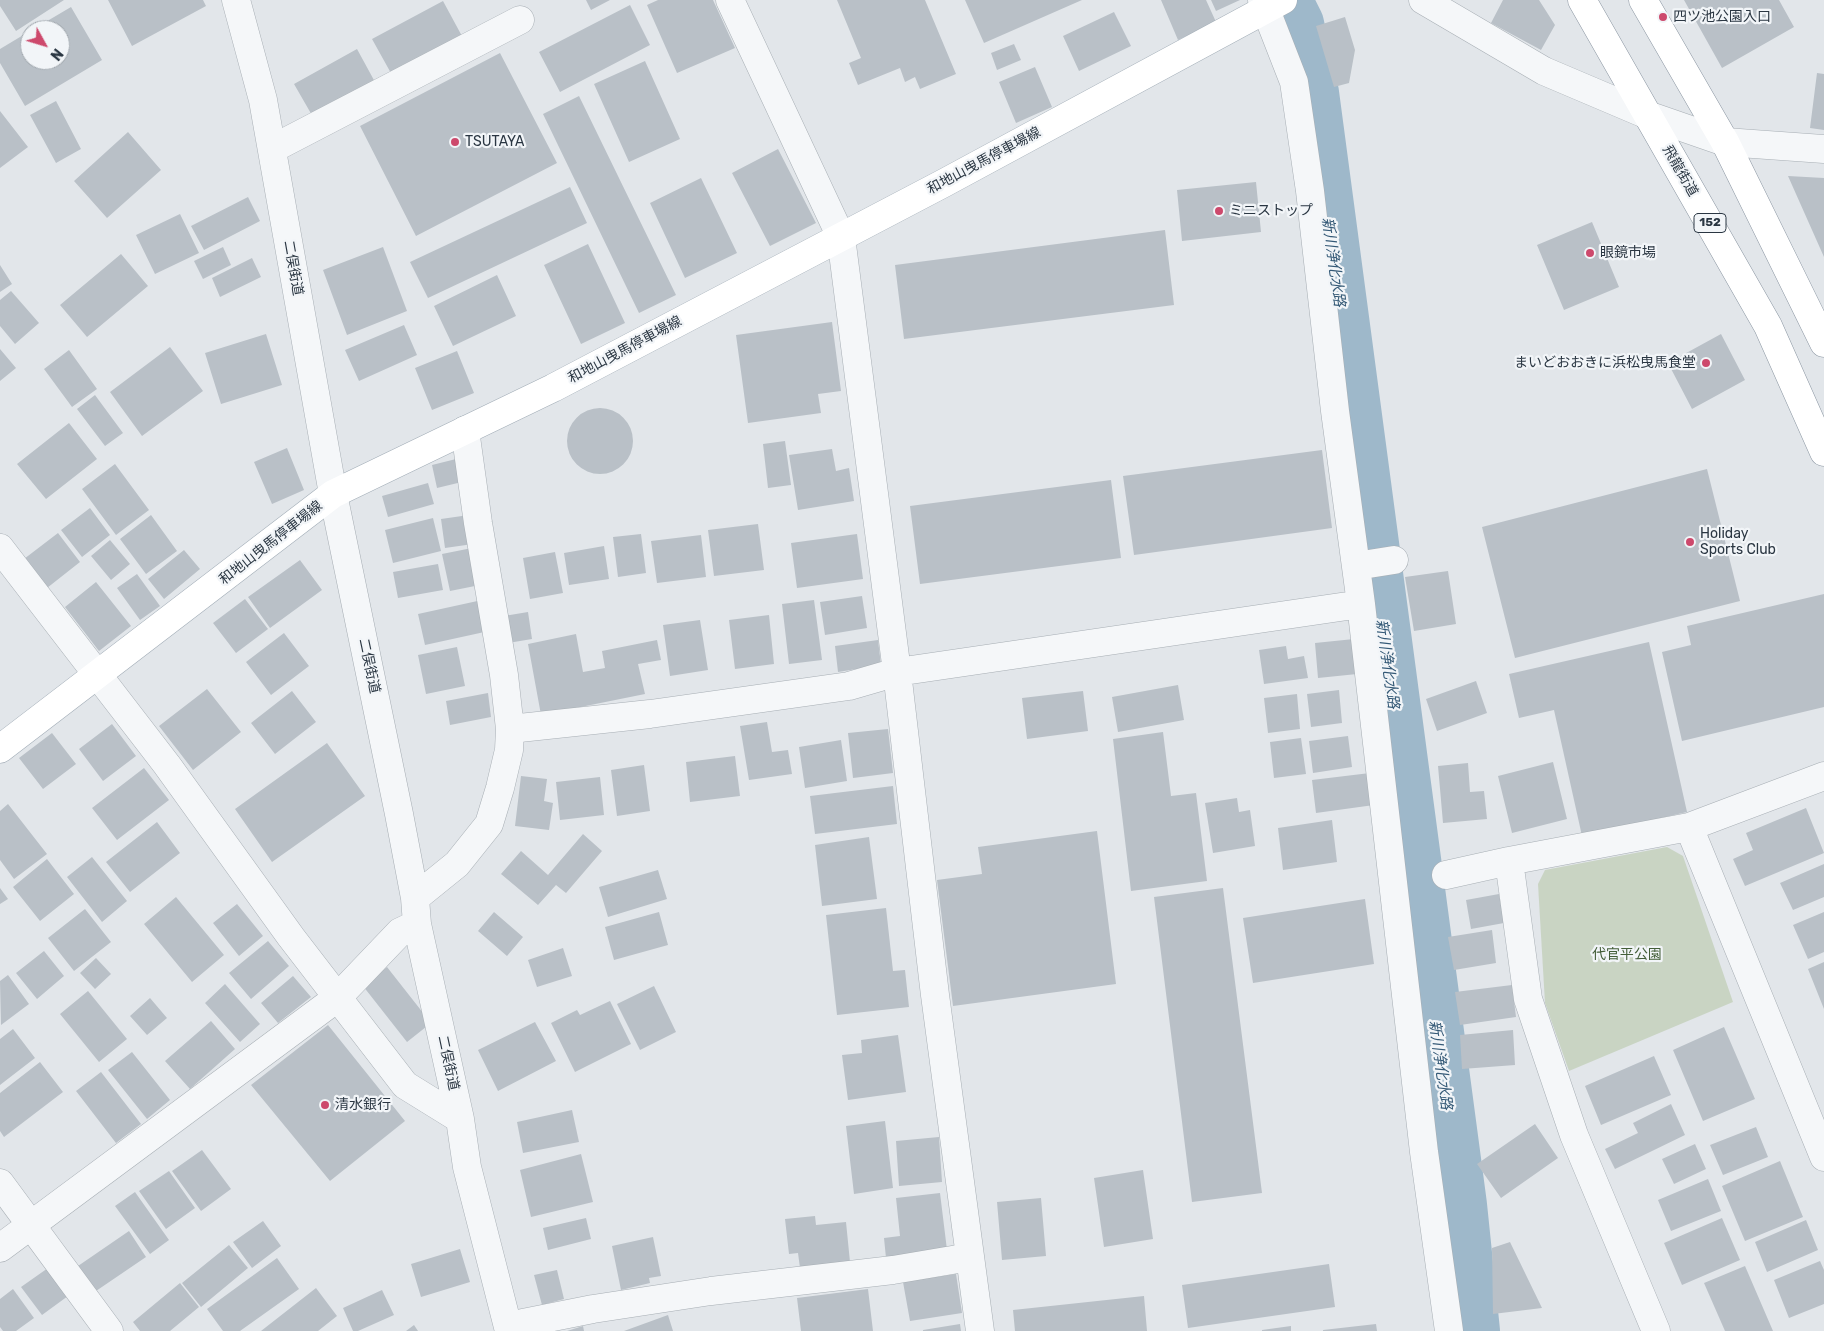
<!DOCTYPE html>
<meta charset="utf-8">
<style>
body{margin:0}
#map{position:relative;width:1824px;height:1331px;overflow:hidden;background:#e2e6ea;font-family:Rubik,sans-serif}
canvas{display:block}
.north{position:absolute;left:20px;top:20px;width:50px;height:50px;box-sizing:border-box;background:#f2f5f8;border:1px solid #a2a9af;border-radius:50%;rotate:129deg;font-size:14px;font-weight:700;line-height:20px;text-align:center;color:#2a3642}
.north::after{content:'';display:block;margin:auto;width:18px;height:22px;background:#cd496c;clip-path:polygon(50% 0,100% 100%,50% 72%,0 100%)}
</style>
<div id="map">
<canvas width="1824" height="1331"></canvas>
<div class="north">N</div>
</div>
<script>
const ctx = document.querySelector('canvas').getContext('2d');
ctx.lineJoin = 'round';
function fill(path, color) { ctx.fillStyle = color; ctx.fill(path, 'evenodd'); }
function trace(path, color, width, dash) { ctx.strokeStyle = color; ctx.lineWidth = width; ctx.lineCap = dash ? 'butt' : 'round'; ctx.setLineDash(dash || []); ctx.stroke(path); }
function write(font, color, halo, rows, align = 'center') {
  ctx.font = font + ' Rubik,"Noto Sans JP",sans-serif'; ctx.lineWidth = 4.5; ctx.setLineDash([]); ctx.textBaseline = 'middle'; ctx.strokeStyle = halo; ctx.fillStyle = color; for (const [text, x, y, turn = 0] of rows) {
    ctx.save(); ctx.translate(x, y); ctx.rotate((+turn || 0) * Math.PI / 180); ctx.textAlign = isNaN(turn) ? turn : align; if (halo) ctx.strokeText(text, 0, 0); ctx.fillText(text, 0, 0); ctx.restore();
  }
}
const green = new Path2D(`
 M1667 847 1683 856 1733 1002 1569 1071 1545 1003 1538 884 1545 870Z`);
const river = new Path2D(`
 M1284 0 1296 24 1311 93 1459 1205 1472 1331`);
const building = new Path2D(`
 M0 0H64L16 31 0 6Z
 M108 0H203L206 6 132 46Z
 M586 0H610L591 10Z
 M658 0H713L735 48 677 73 647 5Z
 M837 0H925L956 74 920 89 915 77 905 82 900 68 858 85 849 63 861 58Z
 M965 0H1082L984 43Z
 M1161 0H1206L1216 22 1178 40Z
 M1211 0H1240L1216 11Z
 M1503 0H1539L1555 25 1541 50 1491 23Z
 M1684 0H1779L1794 27 1722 68Z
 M443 1 463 38 392 75 372 39Z
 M630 5 650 45 560 92 539 52Z
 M71 7 102 60 25 106 0 63V49L30 31V60H60V30H32Z
 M1114 12 1131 46 1079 71 1063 36Z
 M1345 17 1355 50 1349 83 1334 87 1316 26Z
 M1014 44 1021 60 997 70 991 53Z
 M357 49 375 82 313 117 294 84Z
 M500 53 557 163 416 236 360 126Z
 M645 61 680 139 629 162 594 84Z
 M1035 67 1052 107 1016 123 999 82Z
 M1817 73 1824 74V130L1810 128Z
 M579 96 676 295 639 313 543 114Z
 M56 101 81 149 56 163 30 115Z
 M0 111 28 147 0 168Z
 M128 132 161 170 107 218 74 181Z
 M778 149 816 223 770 246 732 173Z
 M1788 176 1824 178V257Z
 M701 178 737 253 685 278 650 203Z
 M1256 182 1261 232 1182 241 1177 190Z
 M570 187 587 223 428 298 410 262Z
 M248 197 260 221 204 250 191 226Z
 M180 214 199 253 155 274 136 235Z
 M1592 222 1619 287 1564 310 1537 245Z
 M1165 230 1174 305 904 339 895 265Z
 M588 244 625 323 581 344 544 265Z
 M223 247 231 265 203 279 194 261Z
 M383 247 407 311 347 335 323 270Z
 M121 254 148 286 87 337 60 305Z
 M252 258 261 277 220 297 212 278Z
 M0 265 12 284 0 292Z
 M497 275 516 316 453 346 434 306Z
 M11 291 39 323 15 344 0 326V300Z
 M832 322 841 391 818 394 821 413 748 423 736 335Z
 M404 325 417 355 359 381 345 350Z
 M266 334 282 385 221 404 205 353Z
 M1721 334 1745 380 1692 409 1668 363Z
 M170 347 203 391 142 436 110 392Z
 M0 349 16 368 0 381Z
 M69 350 97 389 72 407 44 369Z
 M457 351 474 393 432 410 415 368Z
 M95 395 123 433 105 446 77 409Z
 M567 441a33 33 0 1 1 66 0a33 33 0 1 1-66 0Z
 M69 423 97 459 46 499 17 464Z
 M785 441 791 485 768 488 763 444Z
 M287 448 304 490 272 504 254 462Z
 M832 449 836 471 849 468 854 501 798 510 789 455Z
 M1322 450 1332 528 1134 555 1123 476Z
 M460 458 466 481 437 488 432 465Z
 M115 464 149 510 116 535 82 489Z
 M1707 469 1740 601 1515 658 1482 527Z
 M1111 480 1121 558 920 584 910 506Z
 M428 483 434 504 388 517 382 496Z
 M90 508 110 535 82 557 61 530Z
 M151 515 177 551 146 574 120 539Z
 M469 515 473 544 445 548 441 519Z
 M433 518 441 551 393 563 385 530Z
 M758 524 764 570 714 576 708 530Z
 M58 533 80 562 47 588 24 559Z
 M641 534 646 573 618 577 613 537Z
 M857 534 863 579 797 588 791 543Z
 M701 535 706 577 657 583 651 541Z
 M110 540 130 564 111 580 91 556Z
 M604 546 609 579 569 585 564 553Z
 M472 548 480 585 450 591 442 554Z
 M184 550 200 569 164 599 148 579Z
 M555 552 563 593 530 599 523 558Z
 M300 560 322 590 270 628 248 597Z
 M438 564 443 590 398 598 393 572Z
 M1448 571 1456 624 1414 631 1405 577Z
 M137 574 160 606 140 620 117 588Z
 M96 582 131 626 99 651 65 607Z
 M1824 594V707L1682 741 1662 652 1691 645 1687 626Z
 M862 596 867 628 825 635 820 602Z
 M245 599 268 629 236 653 213 623Z
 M482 600 489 631 425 645 418 614Z
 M814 600 822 660 789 664 782 604Z
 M528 612 532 639 508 643 504 616Z
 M769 615 774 664 735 669 729 620Z
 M700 620 708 670 670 676 663 625Z
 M284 633 309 666 271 695 246 662Z
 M576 634 583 672 605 668 602 651 657 640 661 660 638 664 645 694 541 715 528 644Z
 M1354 639 1357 674 1318 678 1315 643Z
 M878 640 881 665 838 672 835 646Z
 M1649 642 1687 812 1582 836 1554 710 1519 718 1509 674Z
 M1286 646 1288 659 1304 656 1308 678 1264 684 1259 650Z
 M457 647 465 686 426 694 418 655Z
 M1476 681 1487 713 1437 731 1426 699Z
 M1178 685 1184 720 1118 732 1112 697Z
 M207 689 241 732 193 770 159 726Z
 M1339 690 1342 723 1311 727 1307 694Z
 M292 691 316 722 275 754 251 723Z
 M1083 691 1088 731 1027 739 1022 698Z
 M488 693 491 717 450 725 446 701Z
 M1297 694 1300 729 1268 733 1264 698Z
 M767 722 772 752 788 750 792 774 749 780 740 726Z
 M112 724 136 756 103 781 79 749Z
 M888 729 893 773 853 778 848 733Z
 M1163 732 1171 796 1196 793 1207 881 1131 891 1113 739Z
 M52 733 76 764 43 789 19 758Z
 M1348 736 1352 767 1313 773 1309 741Z
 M1301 738 1306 774 1274 778 1270 742Z
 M841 740 847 781 805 788 799 747Z
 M327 743 365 796 272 862 235 809Z
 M735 756 740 796 690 802 686 762Z
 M1553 762 1567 819 1512 833 1498 776Z
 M1468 763 1470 792 1484 791 1487 819 1443 823 1438 766Z
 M644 765 650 811 617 816 611 770Z
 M144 768 169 800 117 840 92 808Z
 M1370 773 1374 805 1316 813 1312 780Z
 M521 776 547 779 544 801 553 803 549 830 515 826Z
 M600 777 604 815 560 820 556 782Z
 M893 786 897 824 815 834 810 796Z
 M1237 798 1239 812 1250 810 1255 846 1213 853 1205 803Z
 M8 804 47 854 14 879 0 860V811Z
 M1806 808 1824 853 1745 886 1733 859 1753 850 1746 833Z
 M1332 820 1337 862 1283 870 1278 828Z
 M157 822 180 853 130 892 106 862Z
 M1097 831 1116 984 953 1006 937 880 982 874 978 847Z
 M583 834 602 851 566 893 556 885 538 905 501 874 521 851 548 875Z
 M869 837 877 899 822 906 815 845Z
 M92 857 127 901 102 922 67 877Z
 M47 859 74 894 40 921 13 887Z
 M1824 864V897L1793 910 1780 883Z
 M658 870 667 899 608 917 599 887Z
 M0 888 8 899 0 904Z
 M1223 888 1262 1193 1192 1202 1154 897Z
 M1499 894 1504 923 1471 929 1466 900Z
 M176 897 224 955 192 982 144 924Z
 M1365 899 1374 964 1253 983 1243 918Z
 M237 904 263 936 239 956 213 923Z
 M886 908 893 971 905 970 909 1007 837 1015 826 915Z
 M85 909 111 942 74 971 48 938Z
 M494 912 523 937 507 956 478 931Z
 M659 912 668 945 614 960 605 927Z
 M1824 912V952L1808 959 1793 925Z
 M1492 930 1496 963 1454 970 1448 937Z
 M268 941 289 966 251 999 229 973Z
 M563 948 572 976 537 987 528 960Z
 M44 951 64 976 37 999 16 973Z
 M96 958 111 974 95 989 80 973Z
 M1824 962V1009L1808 969Z
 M387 967 431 1023 407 1042 363 986Z
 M8 975 29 1004 1 1025 0 981Z
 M293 976 311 997 278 1023 261 1003Z
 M225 984 260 1024 240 1042 205 1003Z
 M1512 985 1516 1017 1460 1025 1455 992Z
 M654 986 676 1032 640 1050 617 1004Z
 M88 991 127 1039 99 1062 60 1014Z
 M150 998 167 1018 147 1035 130 1016Z
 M610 1001 631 1044 575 1072 551 1023 577 1010 580 1015Z
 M211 1021 235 1049 190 1089 165 1061Z
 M535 1022 556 1061 498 1091 478 1050Z
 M328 1025 405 1121 330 1181 251 1085Z
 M1724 1027 1755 1099 1703 1121 1673 1050Z
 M13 1029 35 1058 0 1085V1039Z
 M1513 1030 1515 1065 1462 1069 1460 1035Z
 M898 1035 906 1092 848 1100 842 1055 862 1053 861 1040Z
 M132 1052 170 1100 147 1119 108 1070Z
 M1654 1056 1671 1095 1601 1125 1585 1086Z
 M40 1062 63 1092 4 1137 0 1131V1093Z
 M101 1072 141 1124 116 1143 76 1091Z
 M1671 1104 1685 1135 1615 1169 1605 1149 1638 1133 1633 1123Z
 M572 1110 579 1142 523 1153 517 1122Z
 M885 1121 893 1188 854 1194 846 1126Z
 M1535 1124 1558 1158 1501 1198 1477 1164Z
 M1756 1127 1768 1157 1723 1175 1710 1145Z
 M939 1137 942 1182 899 1186 896 1141Z
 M1695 1144 1706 1169 1674 1184 1662 1159Z
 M202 1150 231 1189 201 1211 172 1171Z
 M581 1154 593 1202 531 1217 520 1170Z
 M1780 1161 1803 1217 1745 1241 1722 1186Z
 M1143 1170 1153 1239 1104 1247 1094 1178Z
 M169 1171 195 1208 166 1229 139 1191Z
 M1708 1179 1721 1211 1671 1231 1658 1200Z
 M135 1192 169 1240 150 1254 115 1206Z
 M940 1193 947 1250 886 1258 884 1238 900 1236 896 1198Z
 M1041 1198 1046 1256 1002 1260 997 1202Z
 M815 1216 816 1225 846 1222 850 1262 800 1268 798 1253 789 1254 785 1219Z
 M586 1218 591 1239 548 1250 543 1228Z
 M1722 1218 1740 1260 1682 1285 1664 1243Z
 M1806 1220 1818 1250 1767 1272 1755 1242Z
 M263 1221 281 1246 252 1268 233 1242Z
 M129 1231 146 1257 96 1291 78 1266Z
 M653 1237 661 1276 649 1278 650 1283 621 1290 612 1246Z
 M1510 1242 1542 1308 1493 1314 1492 1248Z
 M229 1245 248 1268 201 1307 182 1283Z
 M460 1249 470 1282 421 1297 411 1264Z
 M277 1258 299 1289 240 1331H223L207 1309Z
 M1820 1261 1824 1270V1304L1789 1318 1774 1280Z
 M1329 1264 1335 1307 1188 1328 1182 1285Z
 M1745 1266 1773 1331H1725L1704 1283Z
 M48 1268 68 1296 42 1315 21 1287Z
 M557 1270 564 1299 542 1305 534 1275Z
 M956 1274 962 1313 910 1321 903 1282Z
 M180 1283 199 1307 170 1331H140L133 1322Z
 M316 1288 337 1316 318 1331H261Z
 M13 1289 34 1318 16 1331H3L0 1327V1299Z
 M868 1289 873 1331H801L797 1298Z
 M382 1290 394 1315 358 1331H353L343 1308Z
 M1144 1296 1147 1331H1015L1013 1310Z
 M668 1315 673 1331H624Z
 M960 1324 961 1331H923V1330Z
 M1376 1324 1377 1331H1323V1330Z
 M414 1325 418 1331H406Z
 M583 1326 584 1331H567Z
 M1291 1326V1331H1262V1330Z`);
const minor = new Path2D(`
 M236 0 263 100 333 494 399 814 415 898 417 924 460 1119 467 1167 509 1331
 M730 0 841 237 897 672 935 995 980 1331
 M1262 0 1294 82 1310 191 1335 411 1361 604 1424 1152 1449 1331
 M1423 0 1544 71 1650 116 1725 142 1824 149
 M272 149 520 20
 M0 548 167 765 291 937 405 1085 460 1119
 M1356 566 1394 560
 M510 729 650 714 849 686 897 672 1361 604
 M1689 827 1824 1157
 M1446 875 1509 861
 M415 898 457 864 489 824 500 788 509 750 510 729 504 675 478 523 465 430
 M0 1183 109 1331
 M0 1248 337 998 400 932 417 924
 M508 1326 593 1309 711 1291 893 1270 970 1257
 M1656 1331 1574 1135 1528 999 1509 861 1689 827 1824 776`);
const major = new Path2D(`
 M0 749 333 494 553 388 944 183 1283 0`);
const highway = new Path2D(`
 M1582 0 1768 326 1824 452
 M1643 0 1725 142 1824 343`);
const markers = [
 [1663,17,5,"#cd496c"],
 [455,142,5,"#cd496c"],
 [1219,211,5,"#cd496c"],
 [1590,253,5,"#cd496c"],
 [1706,363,5,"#cd496c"],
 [1690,542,5,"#cd496c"],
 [325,1105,5,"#cd496c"]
];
const shields = [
 [1710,223,32]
];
const shieldNames = [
 ["152",1710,223]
];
const poiNames = [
 ["四ツ池公園入口",1673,17],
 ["TSUTAYA",465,142],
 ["ミニストップ",1229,211],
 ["眼鏡市場",1600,253],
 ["まいどおおきに浜松曳馬食堂",1696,363,"right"],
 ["Holiday",1700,534],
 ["Sports Club",1700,550],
 ["清水銀行",335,1105]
];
const streetNames = [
 ["和地山曳馬停車場線",984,161,-28],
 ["飛龍街道",1680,171,60],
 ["二俣街道",293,268,80],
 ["和地山曳馬停車場線",625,350,-28],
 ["和地山曳馬停車場線",271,543,-38],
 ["二俣街道",369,666,78],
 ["二俣街道",448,1063,78]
];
const parkNames = [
 ["代官平公園",1627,955]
];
const waterNames = [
 ["新川浄化水路",1333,262,82],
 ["新川浄化水路",1387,664,82],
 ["新川浄化水路",1440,1065,82]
];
fill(green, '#c9d4c3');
trace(river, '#9eb8ca', 56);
fill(building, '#b9c0c7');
trace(minor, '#a7aeb4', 29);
trace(major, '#a1acb6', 29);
trace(highway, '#8a95a1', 29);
trace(minor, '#f5f7f9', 28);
trace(major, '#fff', 28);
trace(highway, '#fff', 28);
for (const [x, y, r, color] of markers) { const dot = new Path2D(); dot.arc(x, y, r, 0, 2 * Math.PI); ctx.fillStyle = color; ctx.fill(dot); trace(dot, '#f2f5f8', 2); }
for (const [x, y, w] of shields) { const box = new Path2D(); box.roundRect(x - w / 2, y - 9.5, w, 19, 4); ctx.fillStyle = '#f2f5f8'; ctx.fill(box); trace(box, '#2a3642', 1); }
write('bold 12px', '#2a3642', null, shieldNames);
write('14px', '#2a3642', '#f2f5f8', poiNames, 'left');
write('14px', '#2a3642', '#f2f5f8', streetNames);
write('14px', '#435e38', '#f2f5f8', parkNames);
write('italic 15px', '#345976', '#f2f5f8', waterNames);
</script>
